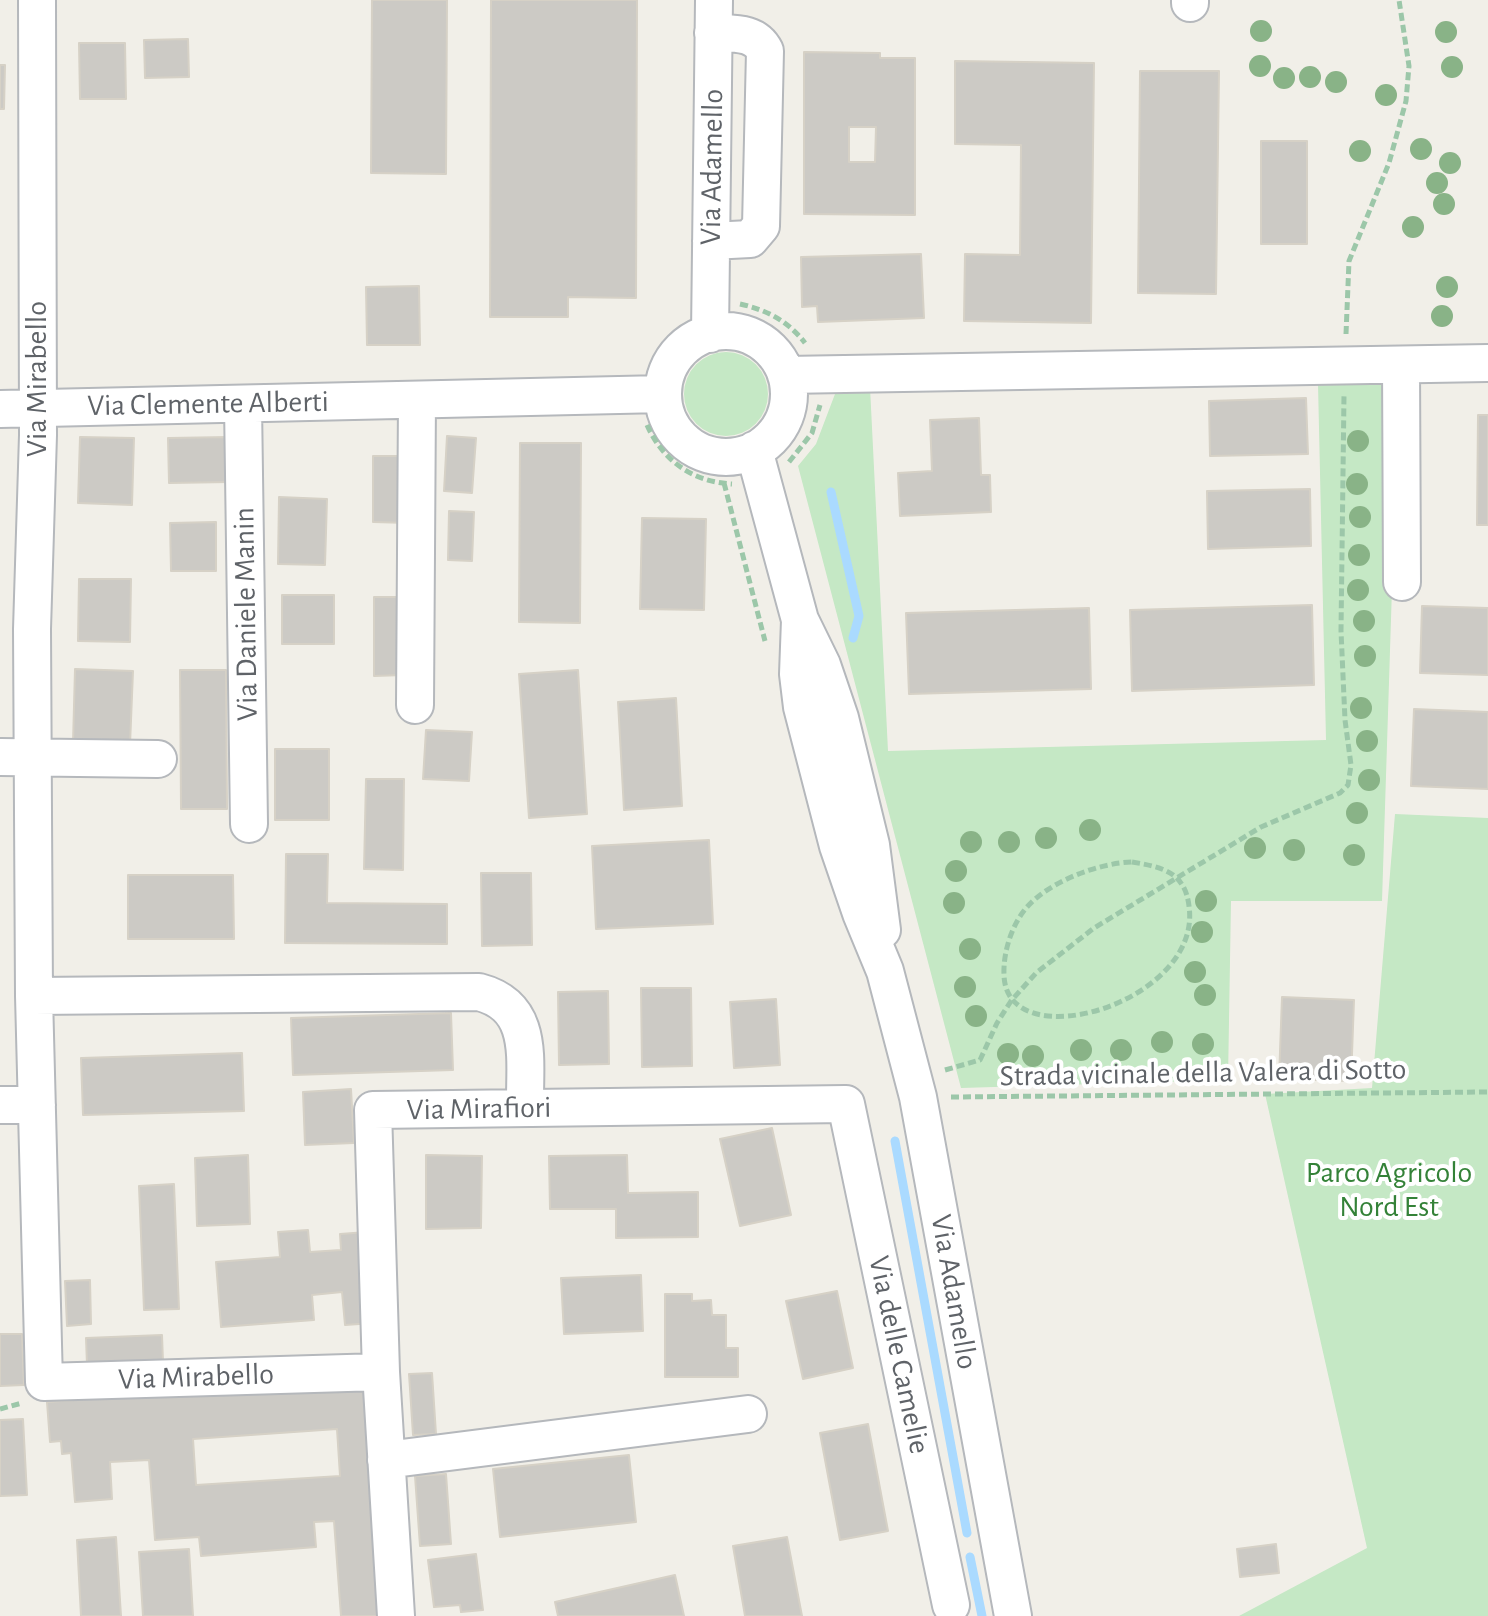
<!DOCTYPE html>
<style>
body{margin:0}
canvas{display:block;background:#f1efe8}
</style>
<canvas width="1488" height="1616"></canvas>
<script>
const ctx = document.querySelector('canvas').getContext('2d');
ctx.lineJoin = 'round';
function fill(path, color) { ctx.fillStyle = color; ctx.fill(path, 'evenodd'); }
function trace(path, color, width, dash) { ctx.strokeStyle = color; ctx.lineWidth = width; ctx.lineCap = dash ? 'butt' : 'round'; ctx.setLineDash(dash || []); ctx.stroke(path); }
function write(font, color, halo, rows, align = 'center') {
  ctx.font = font + ' "Alegreya Sans",sans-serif'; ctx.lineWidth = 8; ctx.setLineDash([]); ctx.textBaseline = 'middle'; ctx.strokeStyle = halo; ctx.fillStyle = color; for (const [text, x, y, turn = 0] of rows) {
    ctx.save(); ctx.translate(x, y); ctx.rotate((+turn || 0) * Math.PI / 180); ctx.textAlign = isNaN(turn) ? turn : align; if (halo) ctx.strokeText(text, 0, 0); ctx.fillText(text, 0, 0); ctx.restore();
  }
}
const green = new Path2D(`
 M684 394a42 42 0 1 1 84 0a42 42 0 1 1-84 0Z
 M1389 383 1392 588 1382 901H1231L1228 1080 961 1088 798 466 816 444 835 394 870 387 888 751 1326 740 1318 384Z
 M1395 814 1488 818V1616H1239L1367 1548 1265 1094 1372 1088Z`);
const stream = new Path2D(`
 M831 492 859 616 853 638
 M895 1141 967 1533
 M970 1557 982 1616`);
const building = new Path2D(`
 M372 0H447L446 174 371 173Z
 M491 0H637L636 298 568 297V317H490Z
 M188 39 189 77 145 78 144 40Z
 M79 43H125L126 99H80Z
 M804 52 880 53V58H915V215L804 214ZM849 127H876L875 162H849Z
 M955 61 1094 63 1091 323 964 321 965 254 1020 255 1021 145 955 144Z
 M0 65H5L4 109H0Z
 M1140 71H1219L1216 294 1138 293Z
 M1261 141H1307V244H1261Z
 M921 254 924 318 818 322 817 306 802 307 801 257Z
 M419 286 420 345H367L366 287Z
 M1306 398 1308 454 1210 456 1209 401Z
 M1478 415H1488V525H1477Z
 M979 418 981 475H990L991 512 900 516 898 473 932 471 930 420Z
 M447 436 476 438 472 493 444 491Z
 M80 437 134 438 132 505 78 503Z
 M229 437 230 482 169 483 168 438Z
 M520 443H581L580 623 519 622Z
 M373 456H410L409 523 373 522Z
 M1310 489 1311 546 1208 549 1207 491Z
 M279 497 327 499 325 565 278 564Z
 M449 511 474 512 472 561 448 560Z
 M642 518 706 519 704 610 640 609Z
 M216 522V571H171L170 523Z
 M79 579H131L130 642 78 641Z
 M282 595H334V644H282Z
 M374 597H404V675L374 676Z
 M1312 605 1314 685 1132 691 1130 610Z
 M1422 606 1488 608V675L1420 673Z
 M1089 608 1091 689 909 694 906 613Z
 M75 669 133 671 130 745 73 743Z
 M180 670H226L227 809H181Z
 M578 670 587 814 529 818 519 674Z
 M676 698 682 806 624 810 618 702Z
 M1414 709 1488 712V789L1411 786Z
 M426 730 472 732 469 781 423 779Z
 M275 749H329V820H275Z
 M366 779H404L403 870 364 869Z
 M709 840 713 924 596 929 592 846Z
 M286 854H328L327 903 447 904V944L285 943Z
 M481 873H531L532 945 482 946Z
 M128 875H233L234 939H128Z
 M641 988H691L692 1066 642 1067Z
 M608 991 609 1064 559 1065 558 992Z
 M1282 997 1354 1000 1351 1081 1279 1079Z
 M776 999 780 1065 734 1068 730 1002Z
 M451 1013 453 1070 293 1075 291 1018Z
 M242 1053 244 1111 83 1115 81 1058Z
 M351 1089 354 1143 305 1145 303 1092Z
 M772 1128 791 1215 740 1226 720 1139Z
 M248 1155 250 1224 197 1226 195 1158Z
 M426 1155 482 1156 481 1228 426 1229Z
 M627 1155 628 1193 698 1192V1237L616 1238V1209H550L549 1156Z
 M174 1184 179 1309 144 1310 139 1186Z
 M308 1230 310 1252 341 1250 340 1234 367 1232 374 1323 345 1325 342 1292 312 1295 314 1320 221 1327 216 1262 280 1257 278 1232Z
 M641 1275 643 1331 564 1334 561 1278Z
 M90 1280 91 1324 67 1326 65 1281Z
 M837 1291 853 1368 803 1379 786 1301Z
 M665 1294H692V1301L711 1300 712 1315H726V1348H738V1377H665Z
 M0 1334H22L24 1385 0 1386Z
 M162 1335 163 1362 87 1365 86 1338Z
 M432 1373 436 1434 413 1435 409 1374Z
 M372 1378 390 1616H341L334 1521 314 1522 316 1547 201 1556 199 1537 155 1540 149 1460 110 1462 112 1499 75 1502 71 1453 62 1454 61 1441 50 1442 47 1402ZM337 1429 340 1476 196 1485 193 1439Z
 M23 1419 27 1495 0 1496V1420Z
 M868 1424 888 1531 840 1540 820 1433Z
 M629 1455 636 1522 500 1537 493 1469Z
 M446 1474 451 1544 420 1546 415 1476Z
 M116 1537 121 1616H81L77 1540Z
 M787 1537 802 1616H745L733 1546Z
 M1276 1544 1279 1573 1240 1577 1237 1549Z
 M189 1549 193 1616H143L139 1552Z
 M476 1554 483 1610 461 1612 460 1605 434 1607 428 1560Z
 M675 1575 684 1616H558L555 1602Z`);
const path = new Path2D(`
 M740 304C767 310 788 321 805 343
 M1346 334 1349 261 1389 163 1406 101 1409 66 1399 0
 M647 425C663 461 693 482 732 484
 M789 462 812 433 820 405
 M724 483 765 641
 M1132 862C1162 867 1185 872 1189 906 1203 1003 1006 1060 1004 975 1003 952 1012 924 1027 907 1050 881 1099 863 1132 862Z
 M945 1070 980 1060 997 1023 1011 1001 1036 973 1094 928 1261 827 1340 793 1348 785 1351 765 1345 720 1341 631 1344 395
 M951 1097 1488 1092
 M0 1409 22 1403`);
const minor = new Path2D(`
 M37 0 38 435 32 629 34 996 44 1382 381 1372
 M1190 3V0
 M711 241 750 239 761 226 765 51C755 31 734 34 713 33
 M663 394a63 63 0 1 1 126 0a63 63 0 1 1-126 0Z
 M710 334 714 0
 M1401 365 1402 582
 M786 375 1488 363
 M243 404 249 824
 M0 409 663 394
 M754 450 800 620 822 665 840 718 871 845 882 930
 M800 620 798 674 802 707 838 846 861 913 885 971 918 1097 1013 1616
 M415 705 417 400
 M0 757 158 759
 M34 996 479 992C536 1007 524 1061 525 1108
 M0 1105H37
 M386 1460 748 1414
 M396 1616 381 1372 373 1110 846 1104 951 1605`);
const trees = [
 [1261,31],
 [1446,32],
 [1260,66],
 [1452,67],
 [1310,77],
 [1284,78],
 [1336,82],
 [1386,95],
 [1421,149],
 [1360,151],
 [1450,163],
 [1437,183],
 [1444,204],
 [1413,227],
 [1447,287],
 [1442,316],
 [1358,441],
 [1357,484],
 [1360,517],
 [1359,555],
 [1358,590],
 [1364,621],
 [1365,656],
 [1361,708],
 [1367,741],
 [1369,780],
 [1357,813],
 [1090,830],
 [1046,838],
 [971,842],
 [1009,842],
 [1255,848],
 [1294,850],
 [1354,855],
 [956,871],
 [1206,901],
 [954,903],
 [1202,932],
 [970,949],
 [1195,972],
 [965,987],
 [1205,995],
 [976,1016],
 [1162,1042],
 [1203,1044],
 [1081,1050],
 [1121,1050],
 [1008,1054],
 [1033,1056]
];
const streetNames = [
 ["Via Adamello",712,167,-89],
 ["Via Mirabello",37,379,-90],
 ["Via Clemente Alberti",208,404,-1],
 ["Via Daniele Manin",246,614,-91],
 ["Strada vicinale della Valera di Sotto",1203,1073,-1],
 ["Via Mirafiori",479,1109,-1],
 ["Via Adamello",954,1292,80],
 ["Via delle Camelie",899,1355,78],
 ["Via Mirabello",196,1377,-2]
];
const parkNames = [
 ["Parco Agricolo",1389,1173],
 ["Nord Est",1389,1207]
];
fill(green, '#c5e8c5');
trace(stream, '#aadaff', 9);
fill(building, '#cccac5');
trace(building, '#d6d1c6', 2);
trace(minor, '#b5b8bc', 40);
trace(path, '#9cc7a9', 5, [8, 4]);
trace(minor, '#fff', 36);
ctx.fillStyle = '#89b387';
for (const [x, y] of trees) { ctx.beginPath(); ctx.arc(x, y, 11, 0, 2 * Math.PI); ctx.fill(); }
write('30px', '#5f6368', '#fff', streetNames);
write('30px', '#348238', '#fff', parkNames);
</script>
